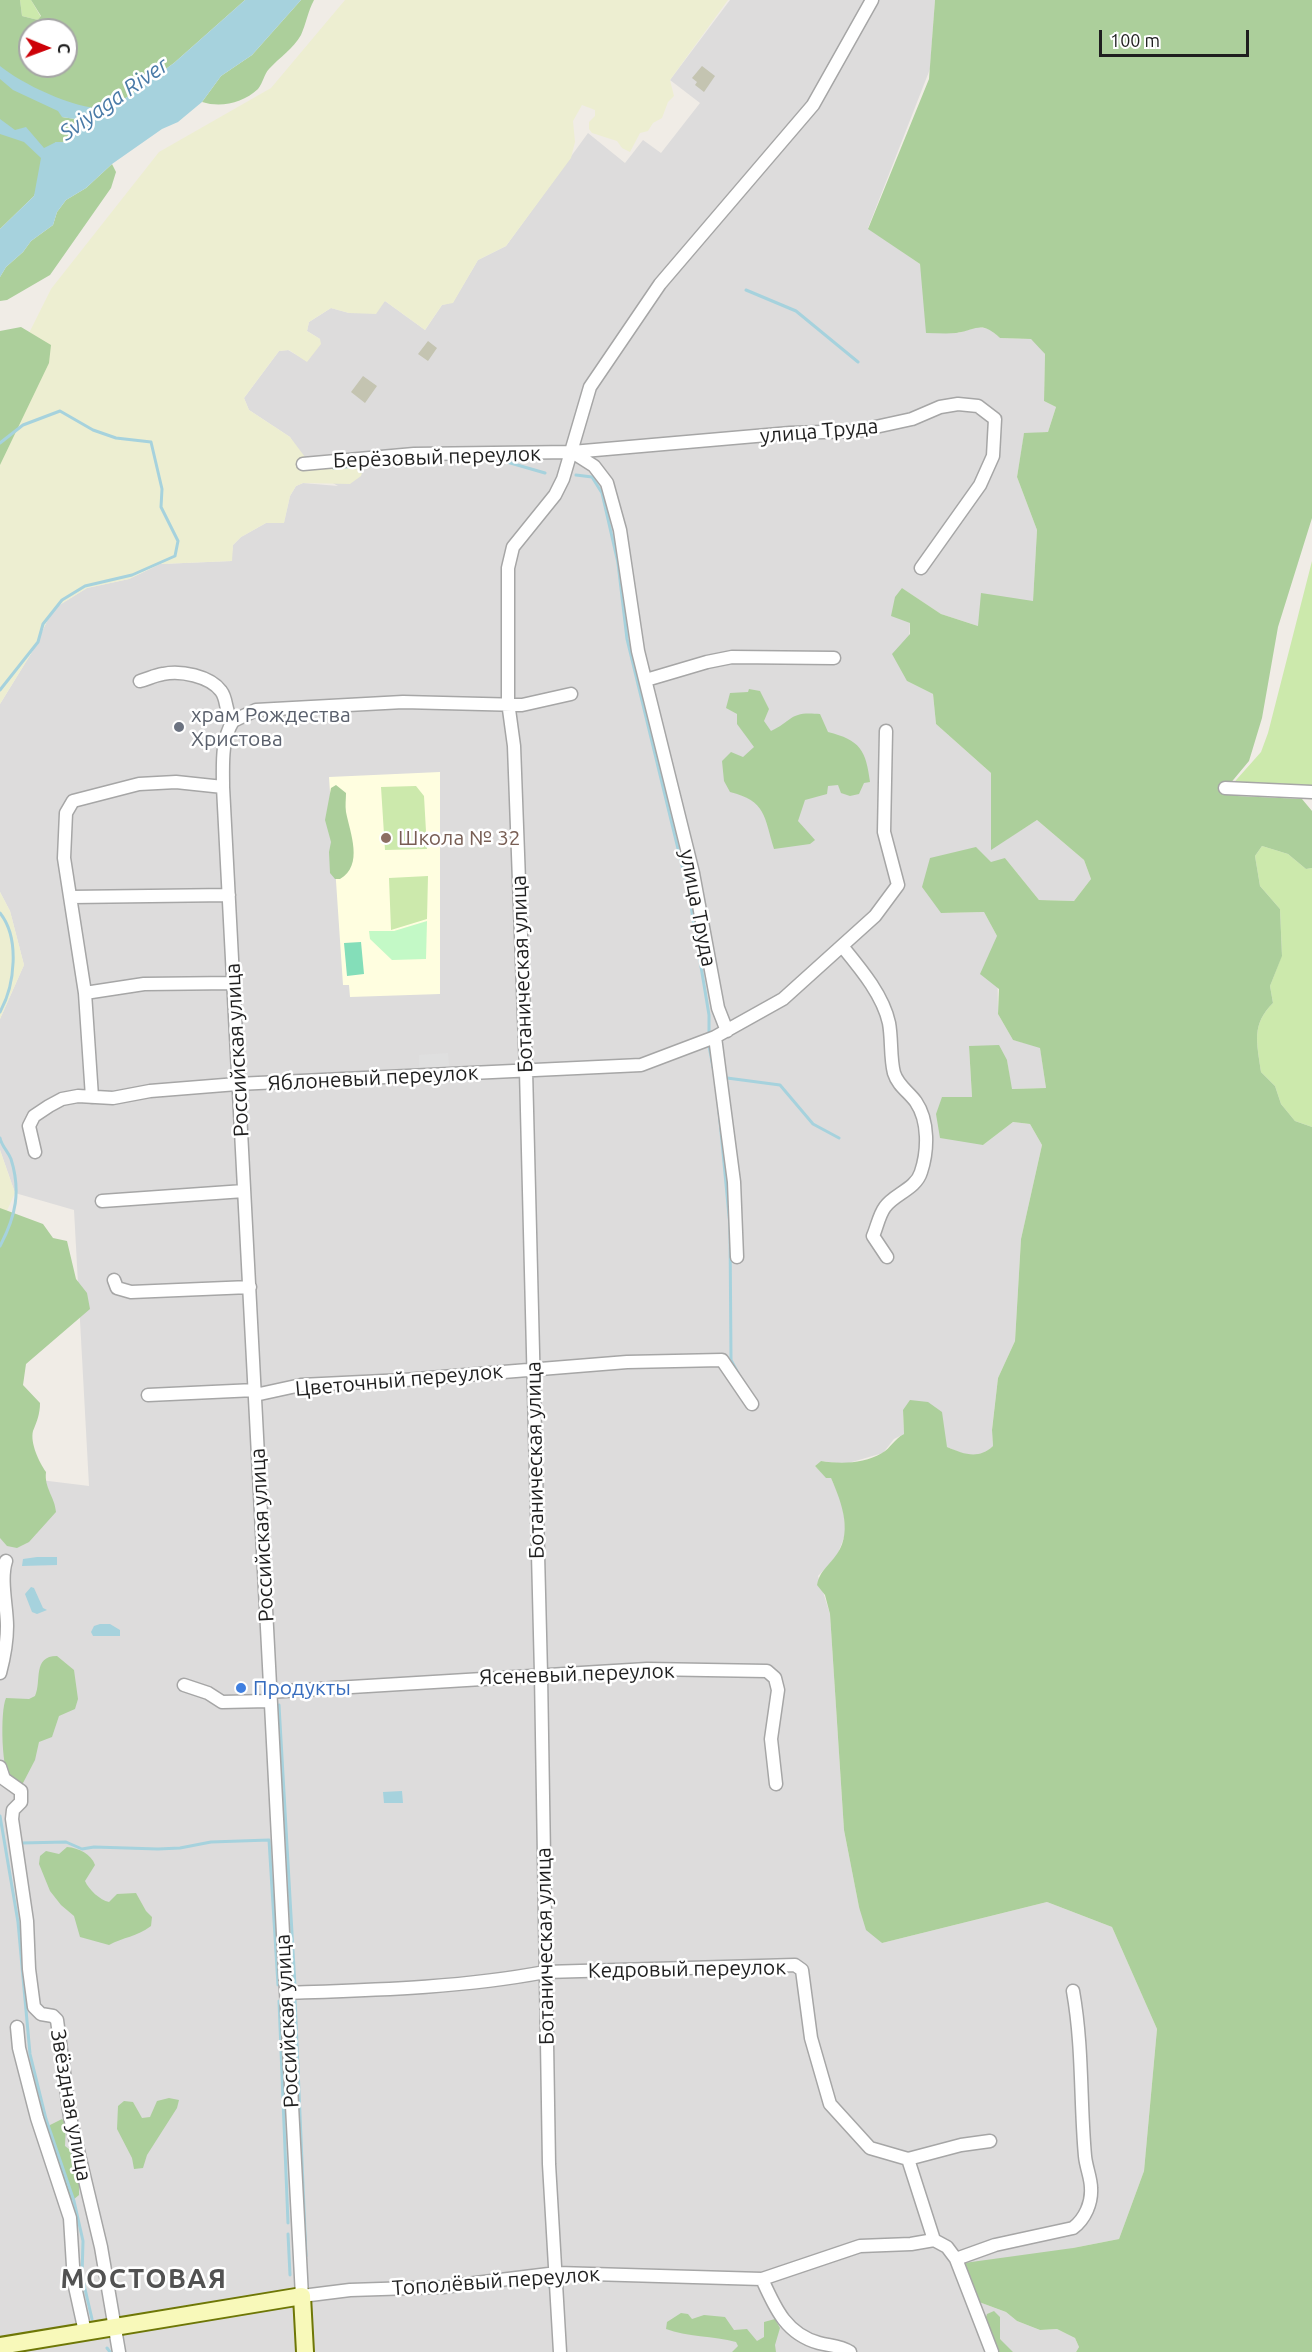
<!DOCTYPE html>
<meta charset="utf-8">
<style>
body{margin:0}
#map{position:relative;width:1312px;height:2352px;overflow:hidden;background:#f0ece6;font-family:Ubuntu,sans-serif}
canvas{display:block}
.north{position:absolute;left:18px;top:18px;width:60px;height:60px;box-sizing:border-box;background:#fff;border:2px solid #a5a5a5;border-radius:50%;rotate:91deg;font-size:16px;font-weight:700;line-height:24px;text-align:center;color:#1f1f1f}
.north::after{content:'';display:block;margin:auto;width:21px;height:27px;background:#cd0108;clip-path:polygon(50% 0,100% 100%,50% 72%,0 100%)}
.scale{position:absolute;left:1099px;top:30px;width:150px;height:27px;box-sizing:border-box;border:3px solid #1f1f1f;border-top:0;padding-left:8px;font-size:18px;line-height:21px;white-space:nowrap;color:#1f1f1f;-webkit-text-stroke:4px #fff;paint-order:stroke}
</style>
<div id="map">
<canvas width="1312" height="2352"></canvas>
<div class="north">С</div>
<div class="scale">100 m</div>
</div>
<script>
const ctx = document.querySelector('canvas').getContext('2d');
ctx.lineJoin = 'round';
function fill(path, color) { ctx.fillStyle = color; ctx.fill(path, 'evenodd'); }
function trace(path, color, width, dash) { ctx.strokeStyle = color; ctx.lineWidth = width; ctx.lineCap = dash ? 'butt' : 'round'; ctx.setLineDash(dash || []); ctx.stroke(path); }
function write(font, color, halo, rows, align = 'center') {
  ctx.font = font + ' Ubuntu,sans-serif'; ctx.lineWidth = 5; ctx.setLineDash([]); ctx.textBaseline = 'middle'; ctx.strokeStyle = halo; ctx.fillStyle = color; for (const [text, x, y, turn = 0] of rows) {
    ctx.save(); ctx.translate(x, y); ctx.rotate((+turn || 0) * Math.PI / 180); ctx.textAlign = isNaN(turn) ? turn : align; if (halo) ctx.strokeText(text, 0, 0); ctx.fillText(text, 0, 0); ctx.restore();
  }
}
const residential = new Path2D(`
 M730 0H935L930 69 868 228 920 264 924 290 958 333 977 327 990 329 1000 338 1031 339 1038 344 1045 354 1044 401 1056 407 1048 432 1024 434 1017 477 1037 530 1033 601 978 626 941 614 902 588 910 623 907 681 933 694 936 724 991 773V849L1037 820 1084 860 1091 879 1074 901 1039 900 1005 858 941 913 984 912 997 936 998 1014 1013 1040 1040 1047 1046 1088 1011 1089 1007 1060 969 1046 972 1097 983 1145 1013 1122 1030 1124 1042 1145 1021 1239 1015 1341 998 1378 992 1429 993 1446 984 1454 968 1456 947 1447 903 1410 904 1434 894 1439 883 1453 845 1464 821 1461 815 1466 826 1477 831 1478 842 1502 846 1532 837 1556 818 1576 830 1614 844 1830 859 1907 882 1943 1047 1902 1112 1927 1157 2029 1144 2171 1119 2239 1073 2248 979 2302 1006 2312 1017 2321 1040 2330 1057 2329 1075 2338 1079 2347 1076 2352H0V1475L89 1486 74 1210 15 1193 0 1150V1019L24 965 10 911 0 892V704L32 652 53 609 87 588 129 579 160 564 231 561 233 545 241 537 266 523 284 522 290 496 296 486 303 483 338 486 306 468 290 437 249 410 244 398 279 351 288 350 307 361 320 339 307 331 309 322 331 308 349 313 385 301 425 330 442 305 453 302 478 260 506 246 588 133 625 163 643 140 661 153 700 103 670 80Z`);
const education = new Path2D(`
 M440 772V994L350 997 349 985H343L329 777Z`);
const construction = new Path2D(`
 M702 66 715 76 704 92 695 85 697 82 692 78Z
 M428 341 437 348 428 361 418 354Z
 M363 376 377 386 365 403 351 392Z`);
const farmland = new Path2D(`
 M345 0H728L670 80 674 96 668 102 662 118 653 123 648 131 640 133 630 152 622 148 617 141 592 133 589 129V122L595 116V110L582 105 573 121 575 142 571 158 506 246 478 260 453 303 442 305 425 330 385 301 376 314 349 313 331 308 309 322 307 331 320 339 321 344 307 362 289 350 279 351 244 398 249 410 290 437 305 457 306 468 365 463 361 476 350 484 303 483 296 486 290 496 284 523H266L241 537 233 545 232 561 160 564 129 579 87 588 53 609 32 652 0 704V391L51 289 159 152 271 88Z
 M0 892 10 911 24 965 0 1019Z
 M0 1150 15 1193 0 1226Z`);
const grass = new Path2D(`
 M20 0H31L41 17 38 20 22 16Z
 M1312 561V792L1229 788 1261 752 1268 733Z
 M416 786 424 796 427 849 385 850 381 787Z
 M1262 846 1288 854 1306 869 1312 868V1127L1295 1121 1281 1104 1275 1086 1261 1072C1257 1042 1251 1025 1273 1003L1270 986 1282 955 1280 909 1260 886 1255 856Z
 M428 876 427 919 391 930 389 878Z`);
const forest = new Path2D(`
 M0 0H20L22 16 38 20 41 16 31 0H245L174 63 112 108 62 117 75 119 79 125 68 142H56L34 196 0 229ZM30 30H66V66H30Z
 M301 0H314C308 11 306 24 301 35 293 49 280 57 269 69 264 74 263 83 258 89 243 103 221 108 202 102L221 76 252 55Z
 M935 0H1312V518L1278 627 1262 718 1249 761 1229 785 1237 796 1302 799 1312 811V868L1306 869 1288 854 1262 846 1255 856 1260 886 1280 909 1282 956 1270 986 1273 1003C1251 1025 1257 1042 1261 1072L1275 1086 1281 1104 1295 1121 1312 1127V2352H1076L1079 2347 1075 2338 1057 2329 1040 2330 1017 2321 1006 2312 979 2302 964 2263 1073 2248 1119 2239 1144 2171 1157 2029 1112 1927 1047 1902 882 1943 866 1930 859 1907 844 1830 830 1614 825 1595 817 1585C819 1573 826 1568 834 1558 854 1535 842 1503 831 1478H826L815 1466 821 1461C840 1464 864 1464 882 1453 891 1448 894 1439 904 1434L903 1410 910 1400 928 1402 942 1412 947 1447C964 1454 978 1460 993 1446L992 1430 998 1378 1015 1341 1021 1239 1042 1145 1030 1124 1013 1122 983 1145 940 1138 936 1114 942 1097H972L969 1046 999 1045 1007 1060 1012 1089 1046 1088 1040 1048 1013 1040 998 1014 999 989 980 974 997 936 984 912 941 913 922 887 930 858 976 847 991 862 1005 858 1039 900 1074 901 1091 879 1084 860 1037 820 991 850V773L936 724 933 694 907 681 892 654 910 634V623L891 616 895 597 902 588 941 614 978 626 981 593 1033 601 1037 530 1017 477 1024 433 1048 432 1056 407 1044 401 1045 354 1031 339 1000 338C981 320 977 330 956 333 946 334 936 333 926 333L920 264 868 229 929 79Z
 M112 164 116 172 111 188 50 275 7 300 0 301V277L6 267 23 252 31 241 53 225 57 212 66 200 86 188Z
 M21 327 51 345 49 363 0 465V331Z
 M749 689 760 691 769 709 764 721 771 731C794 720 789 711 820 714L828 732C860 740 866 750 870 782L864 783 859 794 850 796 841 793 838 785 828 786 827 794 805 800 798 821 815 840 810 844 774 849C764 816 766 801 730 792L724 781 722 761 731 752 743 757 754 747 737 724V714L726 708 730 693 748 692Z
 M336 785 346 793C346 799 345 805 346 812 350 833 364 865 340 879H335L330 873 329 852 331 842 325 820 331 788Z
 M0 1208 43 1224 53 1238 67 1241 76 1279 87 1293 90 1309 26 1364 23 1385 40 1403C40 1414 37 1421 33 1431 30 1443 39 1462 46 1472 44 1488 55 1497 56 1512L29 1542 17 1548 7 1546 0 1538Z
 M57 1656 74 1670 78 1699 75 1709 59 1716 52 1737 39 1742 35 1760 23 1783 12 1787C1 1773 0 1711 6 1698L29 1699 35 1696C42 1681 32 1656 57 1656Z
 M67 1847C79 1848 91 1854 95 1865L85 1881C89 1890 100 1900 109 1902L117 1894 136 1893 146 1911 152 1917 151 1926C136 1937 124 1937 109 1945L80 1937 74 1916 61 1905 50 1891 39 1864 40 1856 46 1851 59 1854Z
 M169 2098 179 2100 177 2108 147 2155 143 2168 134 2169 132 2158 117 2129 118 2106 124 2101 133 2102 142 2118 150 2117 157 2101Z
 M62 2119 66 2123 65 2146 74 2153 79 2168V2195L73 2200H70L48 2133 50 2125Z
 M994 2311 1000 2317V2339L1013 2352H996L985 2320 987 2314Z
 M681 2313 688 2314 692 2319 704 2315 725 2317 734 2330 747 2329 757 2341 764 2337V2322L775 2319 780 2328 775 2345 776 2352H732L738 2346 736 2342C714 2336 686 2337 666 2329L667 2322Z`);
const park = new Path2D(`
 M427 921 426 959 392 960 370 939 369 931H394Z`);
const pitch = new Path2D(`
 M361 942 364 974 347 976 344 943Z`);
const parking = new Path2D(`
 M448 1053 449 1067 419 1068V1055Z`);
const water = new Path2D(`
 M245 0H301L252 55 221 76 202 102 178 122 162 129 112 164 86 188 66 200 57 212 53 225 31 241 23 252 6 267 0 277V229L34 196 41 158 24 142 0 134V119L15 130 26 127 44 148 56 142H68L79 125 75 119 62 117 58 111 13 90 0 79V66C23 85 82 113 112 108L174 63Z
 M37 1557H57V1565L22 1566 23 1559Z
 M31 1587 34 1588 43 1608 47 1610 37 1614 32 1612 25 1594Z
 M100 1624H110L120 1630V1636H93L91 1632 94 1626Z
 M402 1791 403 1803H384L383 1792Z`);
const stream = new Path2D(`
 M746 290 796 311 858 362
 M0 443 23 425 60 411 93 430 116 438 151 442 162 489 161 507 178 541 175 556 132 575 85 586 62 600 43 624 38 642 0 690
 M486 459 500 460 545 473
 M333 468 431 460
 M576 475 592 477 602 493 618 563 627 639 689 894 709 1015V1035
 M0 913C20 938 15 985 0 1012
 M709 1046 713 1067
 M727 1078 780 1085 813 1124 839 1138
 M718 1100 730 1226 731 1360 738 1373
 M0 1138C2 1147 8 1151 11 1159 21 1191 16 1216 0 1246
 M279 1705 295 1986
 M0 1816 18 1922 30 2054 46 2119 74 2201 83 2241 82 2276 92 2319
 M21 1843 66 1842 82 1849 94 1847 158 1849 180 1848 211 1842 269 1840 278 1985
 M295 1998 306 2256
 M279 2001 288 2223
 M288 2234 290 2275
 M546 2281 552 2291
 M107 2348 110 2352`);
const street = new Path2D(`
 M572 452 594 466 607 483 620 530 638 651 693 873 718 1008 727 1031
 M303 464 414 454 572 452 790 433 857 431 912 419 940 407 958 404 978 406 995 419 993 456 980 485 921 568
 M646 680 707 662 732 657 834 658
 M140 681C148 679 155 675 163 674 180 670 210 676 221 691 228 700 224 711 233 721
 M233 721C221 741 223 763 223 787L302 2296 350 2290 443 2287 557 2273 762 2279 860 2246 911 2244 934 2240 947 2247 956 2259 992 2352
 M233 721 256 710 403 702 522 705 571 694
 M1225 788 1312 792
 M71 897 229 895
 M842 946C860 968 883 995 889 1023 892 1039 890 1058 894 1073 898 1086 909 1092 916 1102 929 1121 928 1151 921 1172 916 1189 894 1194 885 1207 879 1215 877 1227 873 1236L887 1257
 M85 993 144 984 234 983
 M715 1037 734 1182 737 1257
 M92 1097 85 993 64 858 66 813 73 801 139 784 176 782 223 787
 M35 1152 29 1126 34 1116 49 1106 62 1099 78 1096 113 1098 150 1091 237 1084 641 1065 715 1037 783 999 875 916 898 885 884 832 886 731
 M102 1201 244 1191
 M114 1280 117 1288 131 1292 250 1287
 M148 1395 255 1390
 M255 1395 301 1385 404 1380 627 1362 722 1360 752 1404
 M0 1673C4 1658 7 1643 7 1626 7 1607 0 1579 6 1561
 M184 1685 208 1693 222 1702 269 1701
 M269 1692 647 1669 767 1671 775 1678 778 1690 771 1739 776 1784
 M0 1767 4 1779 21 1791V1802L13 1810 12 1819 27 1921 29 1969 34 2007 41 2014 53 2016 57 2020 70 2117 101 2247 119 2352
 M286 1993C372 1990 461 1988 545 1972L795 1965 802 1970 811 2038 830 2104 870 2148 908 2159 934 2240
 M17 2027 19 2048 37 2118 70 2218 74 2282 85 2332
 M908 2159 961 2145 990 2141
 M956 2259 995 2245 1073 2228C1085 2219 1092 2203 1091 2188 1091 2178 1086 2167 1085 2156 1080 2101 1083 2047 1073 1991
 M762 2279C775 2308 786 2334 819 2343 830 2346 840 2345 850 2352
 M560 2352 549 2164 541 1674 526 1070 514 746 508 702V568L513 547 555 495 563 479 590 387 660 284 813 105 872 0`);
const secondary = new Path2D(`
 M0 2346 302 2296 305 2352`);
const markers = [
 [179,727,6,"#6b7280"],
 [386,838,6,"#8d6e63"],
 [241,1688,6,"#3f7fe0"]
];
const streetNames = [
 ["улица Труда",819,431,-5],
 ["Берёзовый переулок",437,457,-2],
 ["улица Труда",698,908,79],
 ["Ботаническая улица",522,974,-92],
 ["Российская улица",237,1050,-93],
 ["Яблоневый переулок",373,1078,-3],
 ["Цветочный переулок",399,1380,-5],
 ["Ботаническая улица",535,1460,-91],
 ["Российская улица",262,1535,-93],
 ["Ясеневый переулок",577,1674,-2],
 ["Ботаническая улица",545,1946,-91],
 ["Кедровый переулок",687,1969,-1],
 ["Российская улица",287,2021,-93],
 ["Звёздная улица",71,2105,80],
 ["Тополёвый переулок",496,2281,-4]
];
const worshipNames = [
 ["храм Рождества",191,715],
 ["Христова",191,739]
];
const educationNames = [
 ["Школа № 32",398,838]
];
const shopNames = [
 ["Продукты",253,1688]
];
const waterNames = [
 ["Sviyaga River",114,99,-35]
];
const districtNames = [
 ["МОСТОВАЯ",144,2279]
];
fill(residential, '#dddcdc');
fill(education, '#fffee0');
fill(construction, '#c4c4b1');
fill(farmland, '#edeed1');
fill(grass, '#cce9ac');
fill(forest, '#accf9b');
fill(park, '#c3f9c6');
fill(pitch, '#84deb9');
fill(parking, '#dfdfdf');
fill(water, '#a6d2dd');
trace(stream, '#a6d2dd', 3);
trace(street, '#a6a6a6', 15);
trace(secondary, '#6e7706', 20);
trace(street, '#fff', 12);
trace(secondary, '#f8f9ba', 16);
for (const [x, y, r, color] of markers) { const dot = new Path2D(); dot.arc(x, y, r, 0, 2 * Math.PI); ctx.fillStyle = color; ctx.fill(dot); trace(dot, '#fff', 2); }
write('21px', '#1f1f1f', '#fff', streetNames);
write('21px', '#5b616d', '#fff', worshipNames, 'left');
write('21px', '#785e54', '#fff', educationNames, 'left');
write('21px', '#366cbe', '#fff', shopNames, 'left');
write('italic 22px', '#497aa7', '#fff', waterNames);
ctx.letterSpacing = '1.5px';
write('bold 27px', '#525252', '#fff', districtNames);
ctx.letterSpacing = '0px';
</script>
